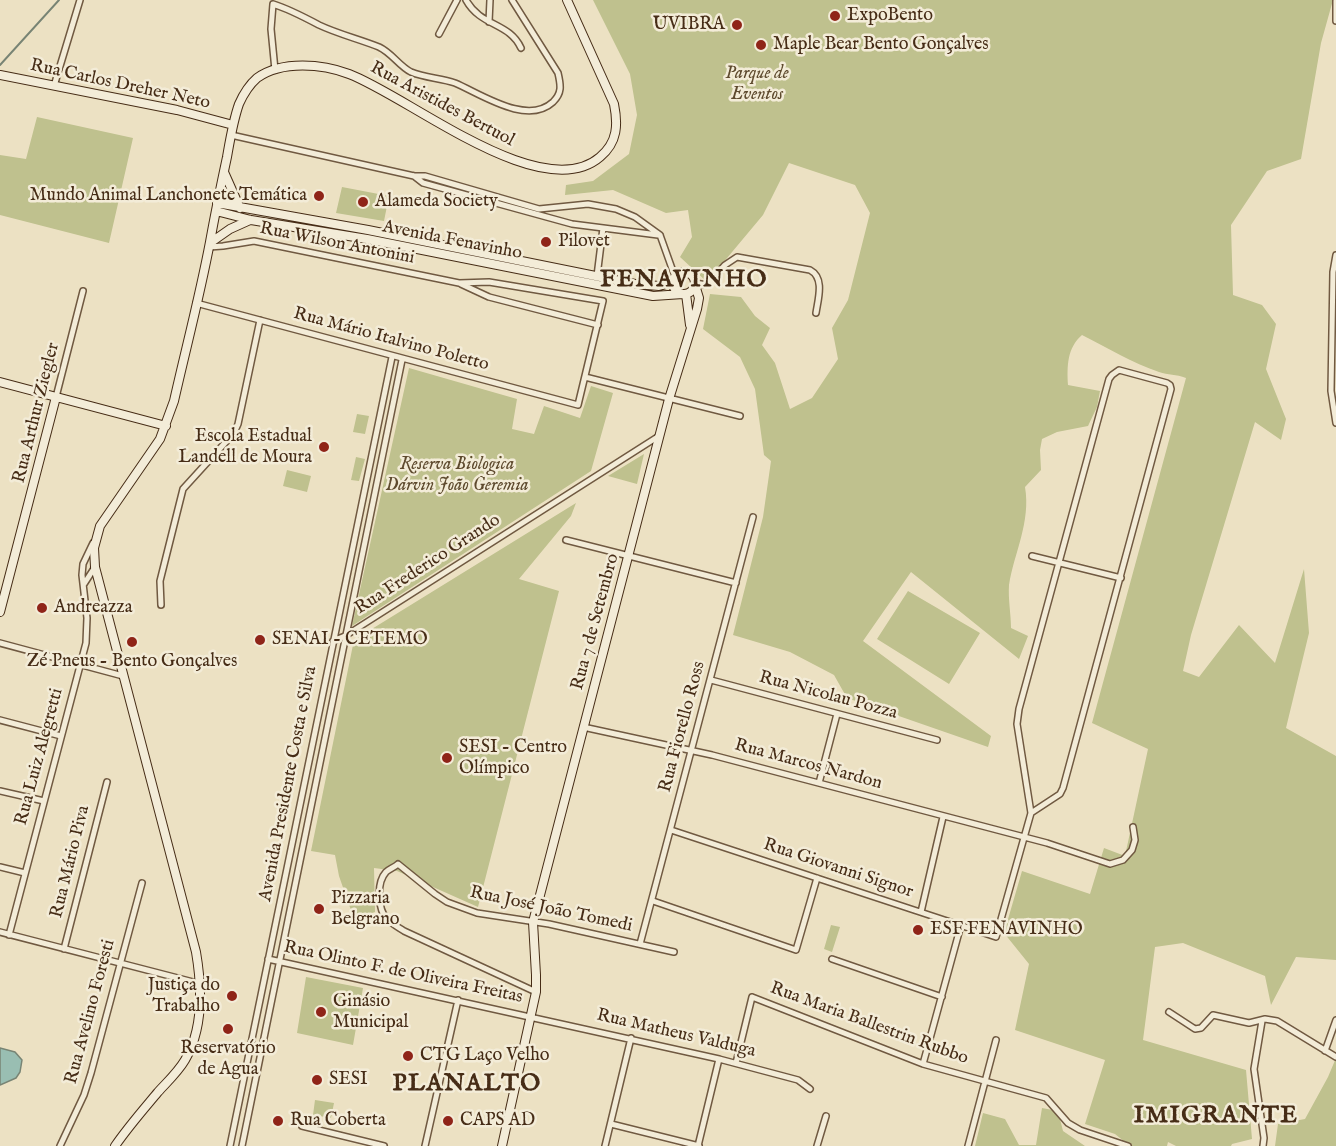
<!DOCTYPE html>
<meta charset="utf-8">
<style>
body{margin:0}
canvas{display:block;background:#ece1c3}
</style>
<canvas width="1336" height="1146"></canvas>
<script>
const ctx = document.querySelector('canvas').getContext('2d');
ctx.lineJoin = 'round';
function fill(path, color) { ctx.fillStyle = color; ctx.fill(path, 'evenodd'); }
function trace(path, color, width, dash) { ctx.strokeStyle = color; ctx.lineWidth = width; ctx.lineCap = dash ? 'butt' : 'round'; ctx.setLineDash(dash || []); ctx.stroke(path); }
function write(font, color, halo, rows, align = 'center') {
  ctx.font = font + ' "IM FELL English",serif'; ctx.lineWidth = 5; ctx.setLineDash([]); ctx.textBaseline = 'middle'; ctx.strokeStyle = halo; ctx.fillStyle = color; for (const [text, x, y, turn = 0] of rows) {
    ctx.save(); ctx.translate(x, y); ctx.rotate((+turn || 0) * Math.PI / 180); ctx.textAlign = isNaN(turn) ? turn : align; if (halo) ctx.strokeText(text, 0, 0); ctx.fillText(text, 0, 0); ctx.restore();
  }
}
const green = new Path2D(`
 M593 0H1333L1321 43 1301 159 1267 171 1231 225 1233 295 1262 305 1276 324 1266 369 1286 419 1281 440 1255 422 1191 635 1183 671 1199 677 1239 625 1275 663 1304 569 1309 633 1286 728 1336 756V960L1296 957 1271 1005 1265 976 1183 943 1155 947 1143 1040 1246 1070 1252 1139 1232 1144 1231 1146H1176L1168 1142 1167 1146H1130L1115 1134 1085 1124 1105 1060 1015 1030 1029 964 1004 933 1022 871 1090 894 1104 848 1125 856 1148 749 1092 723 1186 378C1176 374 1168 375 1159 372 1132 363 1108 348 1082 335 1067 348 1067 366 1068 385L1100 391 1097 407 1088 426 1057 432 1042 439 1040 450 1041 470 1025 487C1031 522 1014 553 1009 585 1008 599 1011 614 1011 628L1028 636 1019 659 911 572 863 641 991 736 988 747 847 698 834 675 790 652 733 635 763 517 771 461 764 455 755 389 740 357 703 329 710 294 741 297 755 316 770 328 762 345 775 363 790 409 812 398 838 359 832 328 848 300 870 213 855 185 789 163 763 215 707 282 680 257 692 237 688 210 666 213 613 190 565 195 566 185 593 181 629 154 637 115 630 74Z
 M37 117 133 138 109 243 0 215V155L26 159Z
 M342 187 389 196 384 221 336 213Z
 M409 368 517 399 512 429 534 434 544 406 580 418 591 386 613 393 591 471 352 626Z
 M357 414 369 416 365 434 353 432Z
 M644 454 637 484 608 476Z
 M356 457 365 459 359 481 351 480Z
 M287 470 311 476 307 492 283 486Z
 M576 503 571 516 519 579 559 591 478 907 397 871 374 868 375 912 354 919 339 876 335 855 311 851 354 640Z
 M908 591 980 633 949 684 877 639Z
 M831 925 840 927 832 952 824 949Z
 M306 977 363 988 353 1045 297 1033Z
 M1336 1058V1146H1275L1278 1124 1305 1119 1328 1077Z
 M315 1100 334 1103 331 1118 313 1115Z
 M1042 1108 1058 1111 1063 1131 1085 1146H975L983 1113 1005 1119 1019 1145H1036Z`);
const water = new Path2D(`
 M0 1048 15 1052 22 1060 20 1072 16 1078 0 1085Z`);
const stream = new Path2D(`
 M0 65 59 0`);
const street = new Path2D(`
 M466 0C481 27 509 22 521 48
 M1336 1V21
 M489 22 490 0
 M439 34 457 0
 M275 70 271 29 273 4C289 9 304 17 319 25 338 34 359 39 379 47 392 53 399 66 411 72 425 78 441 78 455 83 481 94 527 126 553 102 562 93 561 86 558 73L512 0
 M54 86 80 0
 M231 135 414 176H425L539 209 588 204 616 209 635 217 660 235
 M414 176 423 183 572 224 658 235
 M660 235 675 277
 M1336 255 1333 272 1331 391 1336 423
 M597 276 603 228
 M695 283 707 285 725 265 737 257 810 270C825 278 818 299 816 313
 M461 284 489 297 598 325
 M196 303 578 405 603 301 489 282 459 283 254 241 223 246 209 247
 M585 377 740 416
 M56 397 83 291
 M566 540 736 583
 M1032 556 1121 578
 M84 584 95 567
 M161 605 160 581 183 489 234 433 238 424 260 320
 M333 641 345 636 659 436
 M0 643 123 676
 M711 680 937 740
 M0 720 61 736
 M583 727 712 755 1047 843 1110 864 1123 860 1132 850 1135 840 1133 827
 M819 783 837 714
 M0 791 44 801
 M671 830 996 937 1031 813 1017 724 1019 709 1109 379 1112 375 1119 370 1167 383 1170 385 1171 389 1063 788 1060 794 1031 813
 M0 867 25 873
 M653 901 796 950 817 878
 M921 912 943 817
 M0 932 201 984
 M9 935 86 643 87 618 82 575 83 564 93 543
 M640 944 753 517
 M64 949 107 782
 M268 959 719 1059 798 1080 810 1089
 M832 959 942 997
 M536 992 404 931C398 927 392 924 387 919 378 910 376 883 386 872 389 869 395 867 398 864L435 894 447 902 477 913 549 924 674 952
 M1169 1012 1195 1029 1201 1028 1213 1015 1249 1023 1265 1019 1277 1021 1336 1057
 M1262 1021 1254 1069 1264 1138 1263 1146
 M1325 1051 1336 1020
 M736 1063 752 997 923 1064 1046 1098 1068 1123 1080 1130 1128 1146
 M923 1064 961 925
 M611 1124 699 1146
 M302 1126 384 1146
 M60 1146 84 1095 91 1073 142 883
 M230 1146 392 357
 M242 1146 402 360
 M425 1146 458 1000
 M605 1146 631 1038
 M698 1146 719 1059
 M817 1146 826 1116
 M968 1146 996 1040`);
const secondary = new Path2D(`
 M0 75 177 110 233 125
 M224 172 240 208
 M217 203 368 230 635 284 659 286 674 282
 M216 211 251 220 367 239 653 296 683 294
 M210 243 230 229 250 220
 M673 283a11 11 0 1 1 22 0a11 11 0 1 1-22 0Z
 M686 294 690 325
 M0 382 166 426
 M0 612 56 397
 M115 1146C128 1127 143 1110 158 1092 167 1082 178 1072 185 1060 204 1028 202 987 196 952L95 567 94 548 100 526 160 439 174 401C186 348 200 295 210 242 215 214 221 185 227 157 230 140 233 121 239 104 243 95 249 85 257 78 282 60 323 64 349 74 408 96 542 207 600 157 618 142 618 124 614 104L567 0
 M502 1146 536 992V975L533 922 669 399 697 309 699 298 695 285`);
const markers = [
 [835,16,6,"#8f2418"],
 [737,25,6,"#8f2418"],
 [761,45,6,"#8f2418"],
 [319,196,6,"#8f2418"],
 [363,202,6,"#8f2418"],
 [546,242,6,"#8f2418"],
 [324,447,6,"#8f2418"],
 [42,608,6,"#8f2418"],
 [260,640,6,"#8f2418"],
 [132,642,6,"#8f2418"],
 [447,758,6,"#8f2418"],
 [319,909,6,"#8f2418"],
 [918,930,6,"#8f2418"],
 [232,996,6,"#8f2418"],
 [321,1012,6,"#8f2418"],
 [228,1029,6,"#8f2418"],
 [408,1056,6,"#8f2418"],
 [317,1080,6,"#8f2418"],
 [278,1121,6,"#8f2418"],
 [448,1121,6,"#8f2418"]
];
const poiNames = [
 ["ExpoBento",847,16],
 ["UVIBRA",725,25,"right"],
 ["Maple Bear Bento Gonçalves",773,45],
 ["Mundo Animal Lanchonete Temática",307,196,"right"],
 ["Alameda Society",375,202],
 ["Pilovet",558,242],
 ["Escola Estadual",312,437,"right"],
 ["Landell de Moura",312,458,"right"],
 ["Andreazza",54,608],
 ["SENAI - CETEMO",272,640],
 ["Zé Pneus - Bento Gonçalves",132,662,"center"],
 ["SESI - Centro",459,748],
 ["Olímpico",459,769],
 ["Pizzaria",331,899],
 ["Belgrano",331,920],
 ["ESF FENAVINHO",930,930],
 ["Justiça do",220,986,"right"],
 ["Trabalho",220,1007,"right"],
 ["Ginásio",333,1002],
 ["Municipal",333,1023],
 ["Reservatório",228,1049,"center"],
 ["de Agua",228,1070,"center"],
 ["CTG Laço Velho",420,1056],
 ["SESI",329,1080],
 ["Rua Coberta",290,1121],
 ["CAPS AD",460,1121]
];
const parkNames = [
 ["Parque de",757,74],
 ["Eventos",757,95],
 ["Reserva Biologica",457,465],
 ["Dárvin João Geremia",457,486]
];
const streetNames = [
 ["Rua Carlos Dreher Neto",120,85,12],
 ["Rua Aristides Bertuol",442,105,28],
 ["Avenida Fenavinho",452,241,11],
 ["Rua Wilson Antonini",337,244,11],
 ["Rua Mário Italvino Poletto",391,340,15],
 ["Rua Arthur Ziegler",37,413,-76],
 ["Rua Frederico Grando",428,565,-33],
 ["Rua 7 de Setembro",596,622,-75],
 ["Rua Nicolau Pozza",828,696,15],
 ["Rua Fiorello Ross",683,727,-75],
 ["Rua Luiz Alegretti",40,757,-75],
 ["Rua Marcos Nardon",808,765,15],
 ["Avenida Presidente Costa e Silva",289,784,-79],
 ["Rua Mário Piva",71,862,-76],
 ["Rua Giovanni Signor",838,869,18],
 ["Rua José João Tomedi",551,910,12],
 ["Rua Olinto F. de Oliveira Freitas",403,973,12],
 ["Rua Avelino Foresti",91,1012,-75],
 ["Rua Maria Ballestrin Rubbo",869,1024,20],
 ["Rua Matheus Valduga",676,1034,13]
];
const districtNames = [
 ["FENAVINHO",684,281],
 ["PLANALTO",467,1085],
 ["IMIGRANTE",1216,1117]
];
fill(green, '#bfc18e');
fill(water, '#99beb2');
trace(water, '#788474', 1.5);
trace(stream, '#788474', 2);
trace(street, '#705941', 8);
trace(secondary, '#462c16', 10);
trace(street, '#f3ecd8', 5);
trace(secondary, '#f3ecd8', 8);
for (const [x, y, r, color] of markers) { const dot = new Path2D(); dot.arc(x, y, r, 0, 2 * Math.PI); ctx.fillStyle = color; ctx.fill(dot); trace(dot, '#f3ecd8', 2); }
write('18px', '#462c16', '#f3ecd8', poiNames, 'left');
write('italic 18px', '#5e4a2e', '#f3ecd8', parkNames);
write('18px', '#462c16', '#f3ecd8', streetNames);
ctx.letterSpacing = '1.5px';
write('bold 24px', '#462c16', '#f3ecd8', districtNames);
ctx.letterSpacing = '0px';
</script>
